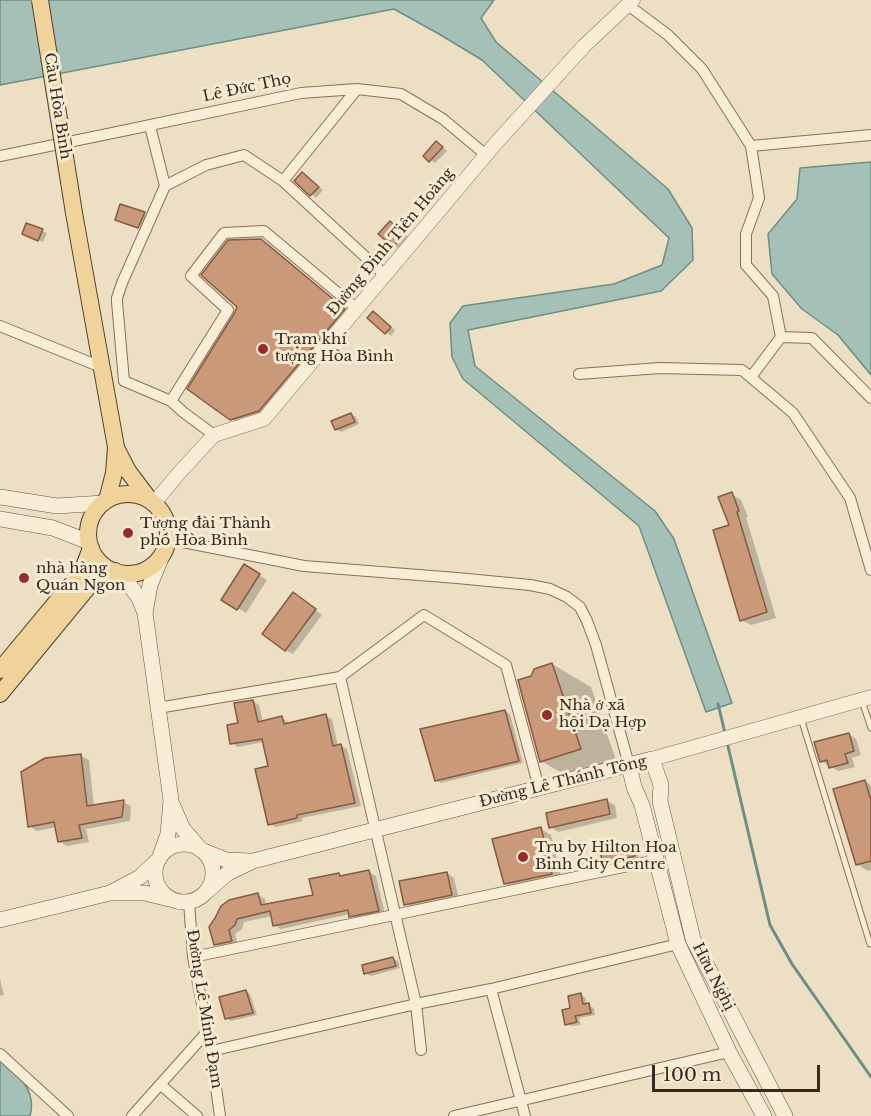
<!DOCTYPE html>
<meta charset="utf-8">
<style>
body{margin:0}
#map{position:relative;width:871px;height:1116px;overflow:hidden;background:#eddfc3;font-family:"Libre Baskerville",serif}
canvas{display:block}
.scale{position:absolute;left:652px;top:1065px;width:168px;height:27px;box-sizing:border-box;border:3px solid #37291e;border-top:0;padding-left:8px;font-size:18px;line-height:21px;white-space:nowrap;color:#37291e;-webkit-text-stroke:4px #f5ead2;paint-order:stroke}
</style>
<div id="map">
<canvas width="871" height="1116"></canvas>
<div class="scale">100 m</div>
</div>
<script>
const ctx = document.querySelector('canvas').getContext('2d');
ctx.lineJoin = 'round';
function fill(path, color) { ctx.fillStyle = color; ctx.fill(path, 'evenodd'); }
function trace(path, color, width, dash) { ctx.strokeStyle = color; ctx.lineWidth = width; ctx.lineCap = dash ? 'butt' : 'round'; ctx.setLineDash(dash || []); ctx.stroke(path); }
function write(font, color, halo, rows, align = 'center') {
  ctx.font = font + ' "Libre Baskerville",serif'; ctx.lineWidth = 6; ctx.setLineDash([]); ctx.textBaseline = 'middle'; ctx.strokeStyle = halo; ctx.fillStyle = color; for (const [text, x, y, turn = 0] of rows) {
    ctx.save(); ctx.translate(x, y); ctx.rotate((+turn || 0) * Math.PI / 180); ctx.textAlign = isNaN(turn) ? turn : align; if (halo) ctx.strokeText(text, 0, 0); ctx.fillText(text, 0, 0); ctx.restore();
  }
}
const water = new Path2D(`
 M0 0H494L481 18 496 42 668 189 692 228 693 260 661 291 468 330 475 366 655 511 674 539 732 703 706 712 639 526 463 379 452 357 450 323 463 306 614 284 662 265 669 238 482 60 439 34 394 9 0 85Z
 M871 162V375L838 335 802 309 772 274 768 234 797 199 800 168Z
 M0 1061C19 1076 37 1090 30 1116H0Z`);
const shadow = new Path2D(`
 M441 146 447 151 435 163 425 156Z
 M307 177 323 190 316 198 296 181Z
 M121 206 149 216 143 229 122 222Z
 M395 225 408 237 398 248 394 245Z
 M42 231 47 233 43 242 28 236Z
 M261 240 272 247 354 316 269 417 242 425 231 419 238 307Z
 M378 316 395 330 391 336 369 318Z
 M351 414 356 417 359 424 341 432 336 429Z
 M731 494 741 500 748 517H746L776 618 751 625 741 620 731 526Z
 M244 566 267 580 246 613 223 600Z
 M301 599 322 615 293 654 285 650Z
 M552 664 591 687 620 772 581 784 541 761 532 678Z
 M253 701 259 705 263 722 282 718 288 722V724L325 716 332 719 338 746H341L347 749 361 806 302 818 303 821 276 827 270 824V767L264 742 238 747 232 743 239 724Z
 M505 711 510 714 523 763 441 783 436 780Z
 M849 734 856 739 861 755 852 758 855 767 838 771 821 761Z
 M81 756 89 760 94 807 123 802 131 806 130 821 86 829 89 842 67 846 59 841 57 827 37 831 29 826Z
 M865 781 871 785V870L868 871 857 864Z
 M607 801 615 805 617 818 558 832 551 827Z
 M541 829 551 835 562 880 516 890 505 883Z
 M632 845 636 848 639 859 609 866 604 863Z
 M369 872 376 876 385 914 358 920 350 914 281 929 274 925 273 916 244 922 242 929 235 934 238 945 222 948 215 944 258 895 265 899 266 905 314 896 339 874 344 877Z
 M447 873 454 878 459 899 414 909 406 904Z
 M393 959 398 961 400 968 371 976 366 973Z
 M0 979 4 995 0 996Z
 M246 991 250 994 257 1015 231 1021 226 1018Z
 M580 995 585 997 587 1005 594 1008 595 1015 579 1018 581 1025 571 1026 566 1024 572 1009Z`);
const stream = new Path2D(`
 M718 704 725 733
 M727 742 770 925 792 964 871 1077`);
const building = new Path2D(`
 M436 141 443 147 429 162 423 156Z
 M302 172 319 187 310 196 294 181Z
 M120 204 145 212 138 228 115 220Z
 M390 221 404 233 393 247 378 234Z
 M26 223 43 229 38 241 22 234Z
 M261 239 345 309 259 411 230 420 187 389 234 314 237 307 201 275 228 240Z
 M373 311 391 327 385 334 367 318Z
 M351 413 355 422 335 430 331 421Z
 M732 492 739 511 737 512 767 612 740 621 713 530 729 525 718 497Z
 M244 564 260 574 237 610 221 600Z
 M293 592 316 609 285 651 262 634Z
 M552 663 581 749 540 762 518 680 531 676 534 669Z
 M253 700 258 722 282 716 284 724 326 714 333 746 341 744 355 803 297 815V818L268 825 255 769 268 766 262 739 230 744 227 725 238 723 234 703Z
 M505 710 519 761 435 781 420 729Z
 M849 733 854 751 845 754 848 763 829 768 827 760 820 762 814 742Z
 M81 754 87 806 124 800 122 817 79 825 82 838 58 842 54 822 28 827 21 772 45 758Z
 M865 780 871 800V861L856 865 833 789Z
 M607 799 610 814 549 828 546 813Z
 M541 827 552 874 504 884 492 839Z
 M632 844 635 856 603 864 600 851Z
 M369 870 379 911 349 917 348 910 273 926 270 911 237 919 235 925 229 930 232 941 214 945 209 927 215 918 221 906 229 900 258 893 261 905 313 895 309 879 339 873 340 876Z
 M447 872 452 895 404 905 399 881Z
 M393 957 396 966 364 974 362 965Z
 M246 990 253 1013 225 1019 219 997Z
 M581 993 583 1004 589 1003 591 1013 575 1016 577 1022 565 1025 562 1010 570 1008 568 996Z`);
const service = new Path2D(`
 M862 701 871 728
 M801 718 870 944`);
const minor = new Path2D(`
 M628 5 668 35 702 69 751 146 871 135
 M357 89 283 181 385 275
 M150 126 165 186 122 283 117 298V302L124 381 171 401
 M751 146 759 198 746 234V265L773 296 781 337 751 377
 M0 156 127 130 301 93 357 89 401 94 443 119 486 155
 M165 186 206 165 244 155 283 181
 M0 326 101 367
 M781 337 812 338 871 398
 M579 374 660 368 742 370 793 413 850 498 871 570
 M214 435 183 412 171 401 228 310 191 276 224 233 264 231 357 309
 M168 539 304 566 457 578 530 585 550 589 567 597 580 607 587 621 596 645 629 765
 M158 708 340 677
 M189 902 193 957 211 1051 220 1116
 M193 957 657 860
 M491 989 525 1116
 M421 1050 416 1004 340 677 424 615 506 665 539 788
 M211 1051 416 1004 491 989 678 944
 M0 1054 68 1116
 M161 1085 197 1116
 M132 1116 207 1032
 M454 1116 729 1052`);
const tertiary = new Path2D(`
 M154 503 179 473 214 435 264 419 496 143 584 46 633 0
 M652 759 871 697`);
const secondary = new Path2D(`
 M0 497 57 506 103 503
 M0 519 53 528 89 542
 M121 573 139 598 145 613
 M629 765 634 787 642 805 678 944 729 1052 764 1116
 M171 802 183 829 201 850 226 860 250 861
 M155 873a29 29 0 1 1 58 0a29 29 0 1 1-58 0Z
 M206 892 228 873 253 861 652 759 661 785 660 801 693 939 785 1116
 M113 893H145L169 899
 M0 920 110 893 140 877 159 859 168 834 171 800 145 613 150 585 161 558`);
const primary = new Path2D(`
 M74 213 116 447 114 473 107 500
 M116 448 128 471 149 499
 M88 534a40 40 0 1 1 80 0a40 40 0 1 1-80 0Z
 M0 670 78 576 83 569 91 548
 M0 694 89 586 103 576 115 571`);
const primaryBridge = new Path2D(`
 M40 0 74 213`);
const markers = [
 [263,349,6,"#942b2f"],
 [128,533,6,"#942b2f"],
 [24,578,6,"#942b2f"],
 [547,715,6,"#942b2f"],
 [523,857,6,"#942b2f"]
];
const streetNames = [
 ["Lê Đức Thọ",247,88,-12],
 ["Cầu Hòa Bình",57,106,81],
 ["Đường Đinh Tiên Hoàng",391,242,-50],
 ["Đường Lê Thánh Tông",563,782,-14],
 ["Hữu Nghị",713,977,63],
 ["Đường Lê Minh Đạm",204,1009,81]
];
const poiNames = [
 ["Trạm khí",275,340],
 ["tượng Hòa Bình",275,357],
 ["Tượng đài Thành",140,524],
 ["phố Hòa Bình",140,541],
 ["nhà hàng",36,569],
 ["Quán Ngon",36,586],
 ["Nhà ở xã",559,706],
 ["hội Dạ Hợp",559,723],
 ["Tru by Hilton Hoa",535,848],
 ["Binh City Centre",535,865]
];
fill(water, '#a5c0b7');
trace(water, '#6c8e84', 1.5);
fill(shadow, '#0003');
trace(stream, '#6c8e84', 3);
fill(building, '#ca9979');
trace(building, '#855a40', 1.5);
trace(service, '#87705a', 7);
trace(minor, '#87705a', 12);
trace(tertiary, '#87705a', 15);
trace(secondary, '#68523d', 16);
trace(primary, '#543f2e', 18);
trace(service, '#f8edd6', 5);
trace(minor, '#f8edd6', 10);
trace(tertiary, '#f8edd6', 14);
trace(secondary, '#f8edd6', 15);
trace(primary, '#efd39b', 16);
trace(primaryBridge, '#543f2e', 18, []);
trace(primaryBridge, '#efd39b', 16);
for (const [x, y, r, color] of markers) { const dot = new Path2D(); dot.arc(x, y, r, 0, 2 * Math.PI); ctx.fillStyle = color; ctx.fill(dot); trace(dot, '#f5ead2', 2); }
write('15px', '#37291e', '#f5ead2', streetNames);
write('15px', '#37291e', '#f5ead2', poiNames, 'left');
</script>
